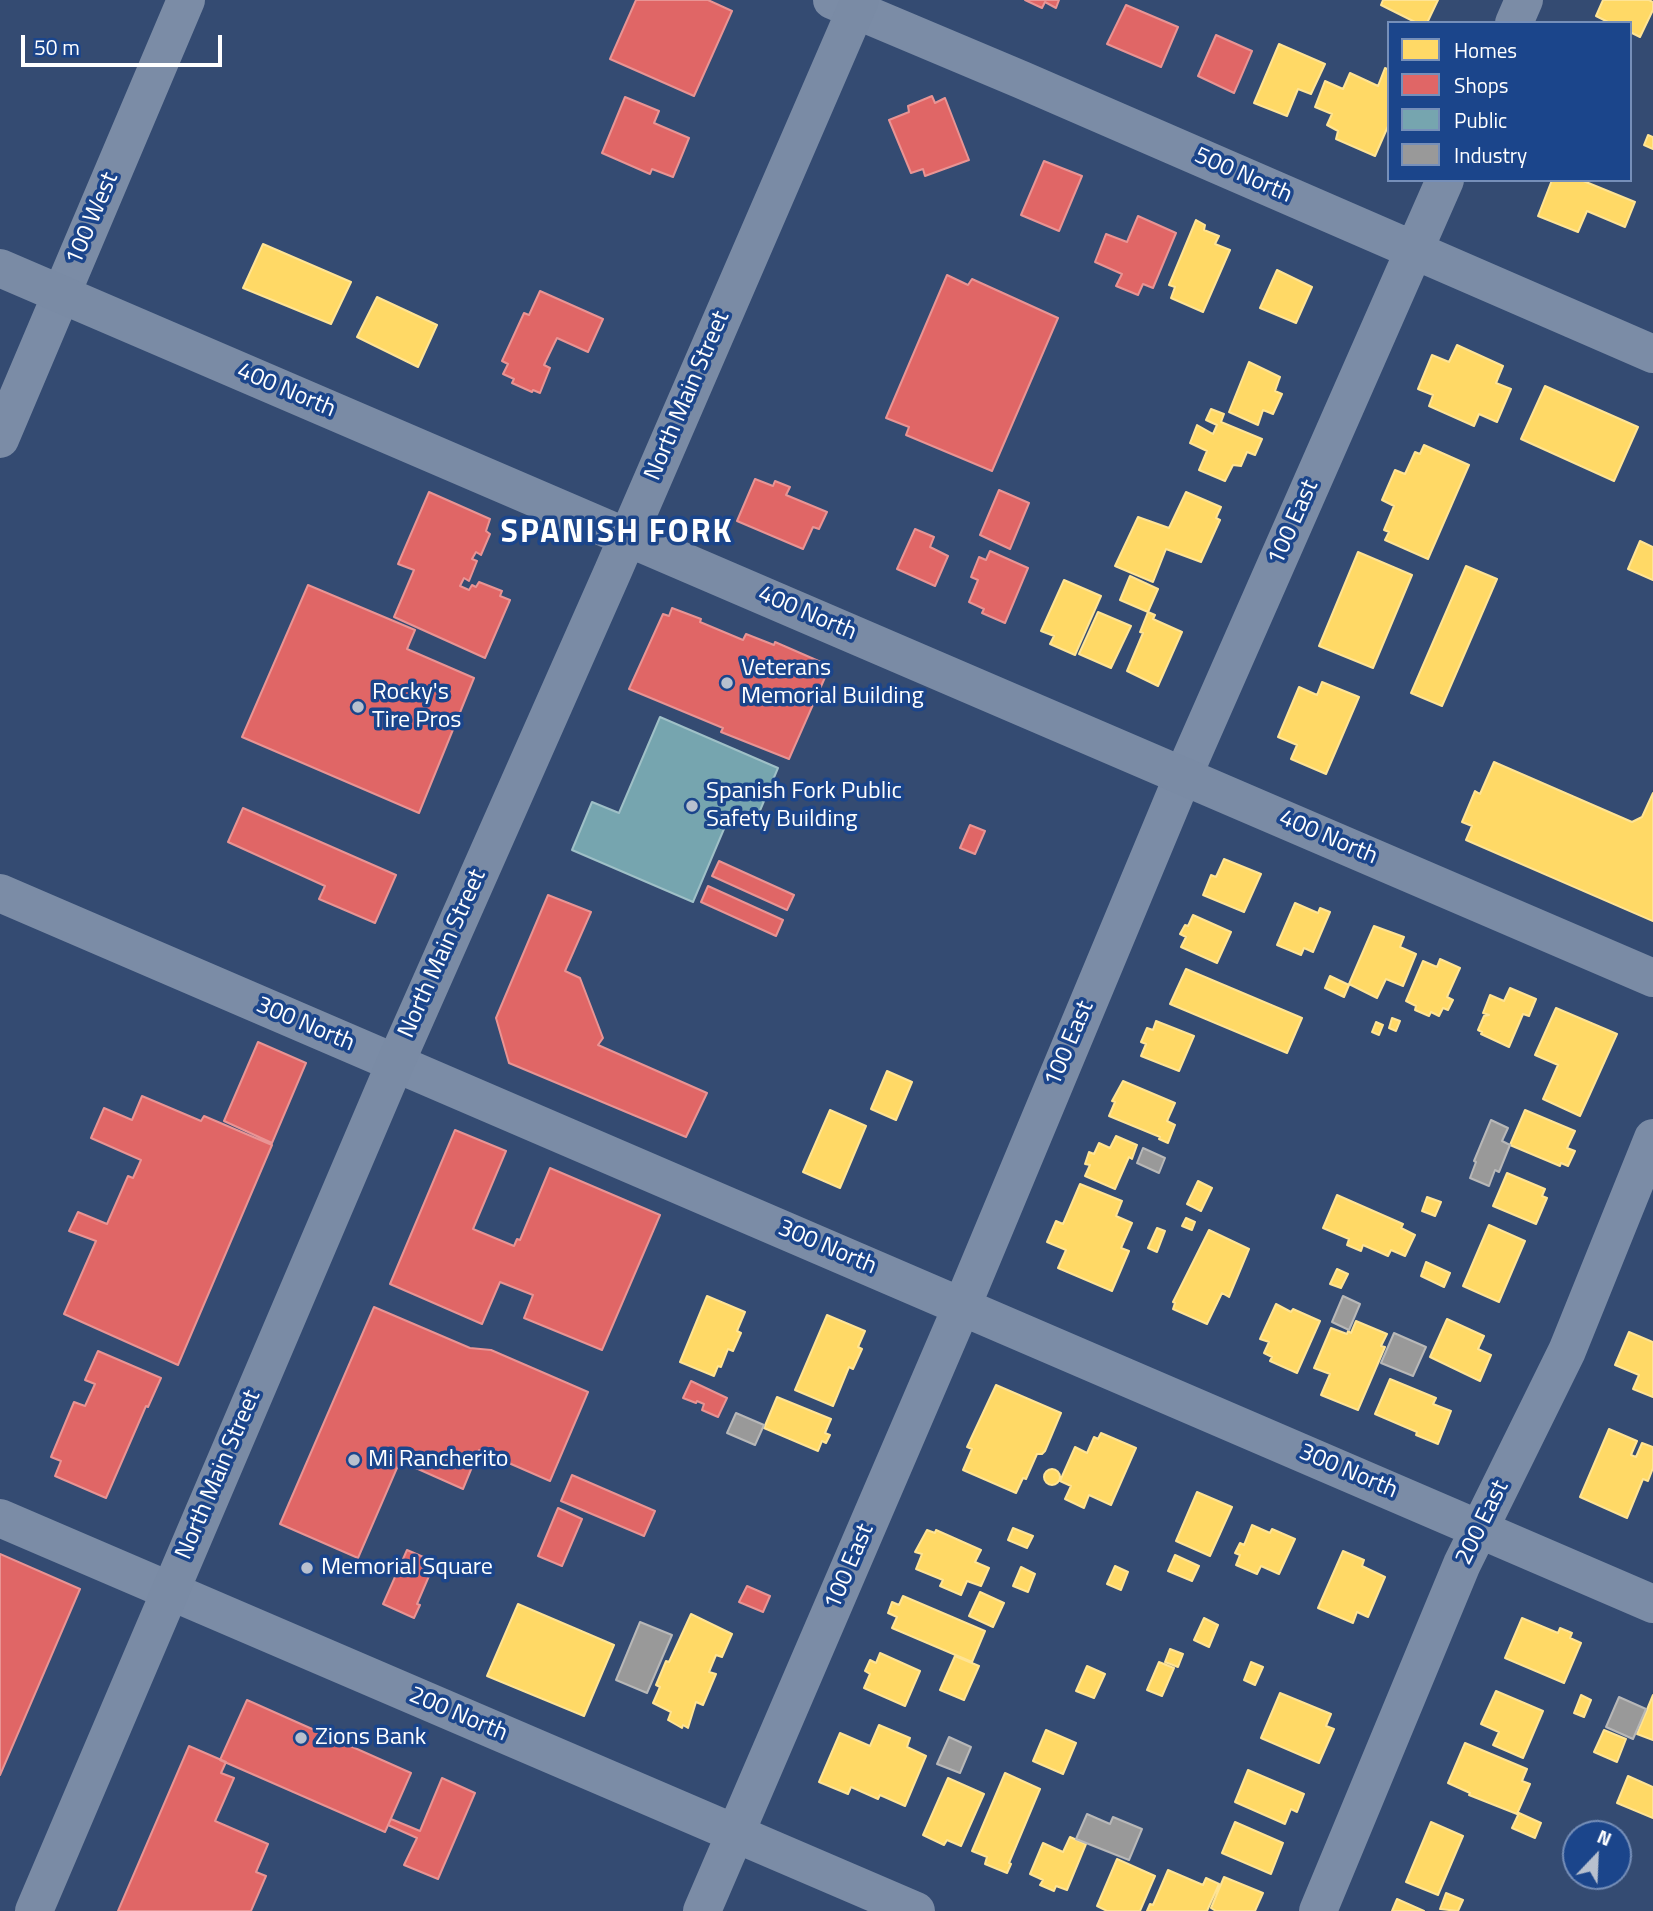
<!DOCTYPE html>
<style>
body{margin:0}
#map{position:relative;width:1653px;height:1911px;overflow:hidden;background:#344b72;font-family:"Titillium Web",sans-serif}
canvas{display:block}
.legend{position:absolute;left:1387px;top:21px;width:245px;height:161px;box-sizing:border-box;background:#1b458b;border:2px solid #768fb9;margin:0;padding:9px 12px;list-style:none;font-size:21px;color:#fff}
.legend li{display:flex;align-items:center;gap:14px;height:35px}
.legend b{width:35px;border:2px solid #768fb9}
.north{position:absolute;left:1562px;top:1820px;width:70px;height:70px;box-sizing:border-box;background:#1b458b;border:2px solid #768fb9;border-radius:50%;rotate:23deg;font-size:19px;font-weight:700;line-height:28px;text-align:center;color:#fff}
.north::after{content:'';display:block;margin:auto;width:24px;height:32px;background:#b8c0ce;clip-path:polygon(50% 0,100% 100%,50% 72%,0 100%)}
.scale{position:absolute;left:21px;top:35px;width:201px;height:32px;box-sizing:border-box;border:4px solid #fff;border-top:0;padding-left:9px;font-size:21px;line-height:24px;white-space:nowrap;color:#fff;-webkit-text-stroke:5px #1b458b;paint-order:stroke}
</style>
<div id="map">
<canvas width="1653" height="1911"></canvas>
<ul class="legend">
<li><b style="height:19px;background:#ffd966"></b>Homes</li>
<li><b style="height:19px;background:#e06666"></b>Shops</li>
<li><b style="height:19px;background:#76a5af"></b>Public</li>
<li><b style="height:19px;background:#999"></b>Industry</li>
</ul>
<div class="north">N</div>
<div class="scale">50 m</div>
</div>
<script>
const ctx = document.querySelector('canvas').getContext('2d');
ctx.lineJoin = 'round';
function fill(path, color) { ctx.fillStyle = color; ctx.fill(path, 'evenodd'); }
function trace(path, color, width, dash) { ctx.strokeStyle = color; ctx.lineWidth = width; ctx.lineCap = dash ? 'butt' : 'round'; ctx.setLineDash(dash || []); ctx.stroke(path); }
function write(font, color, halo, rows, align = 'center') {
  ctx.font = font + ' "Titillium Web",sans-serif'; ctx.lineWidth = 7; ctx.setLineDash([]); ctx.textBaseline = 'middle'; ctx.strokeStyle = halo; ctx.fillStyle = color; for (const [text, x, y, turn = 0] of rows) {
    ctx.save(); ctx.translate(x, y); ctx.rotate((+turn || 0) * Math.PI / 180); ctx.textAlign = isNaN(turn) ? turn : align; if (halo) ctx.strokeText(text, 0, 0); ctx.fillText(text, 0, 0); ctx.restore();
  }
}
const homes = new Path2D(`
 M1383 0H1438L1427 23H1417L1381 5Z
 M1603 0H1649L1653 2V10L1640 37 1630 32V23H1610L1596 16Z
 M1279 44 1325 64 1311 94 1298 89 1287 116 1254 103Z
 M1385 68 1389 70V124L1375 156 1336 139 1338 131 1327 125 1332 114 1315 107 1325 81 1343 89 1350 73 1378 86Z
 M1648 135 1653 137V149L1644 145Z
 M1552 180H1581L1635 202 1625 227 1587 211 1578 232 1538 216Z
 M1196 220 1205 225 1204 230 1219 236 1215 244 1230 250 1203 312 1171 298 1175 287 1169 285Z
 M263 244 351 282 331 324 243 288Z
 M1277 270 1312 287 1296 323 1260 308Z
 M377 297 437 325 418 367 357 337Z
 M1457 345 1503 366 1496 383 1511 389 1497 422 1479 414 1474 426 1429 406 1433 395 1418 389 1432 355 1449 362Z
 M1249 362 1280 377 1275 391 1282 394 1273 414 1263 410 1258 425 1229 412Z
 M1545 386 1638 427 1614 481 1521 439Z
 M1211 409 1224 414 1221 422 1262 439 1255 455 1247 452 1241 466 1233 465 1225 481 1199 470 1207 451 1190 443 1197 425 1213 434 1217 425 1206 420Z
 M1424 445 1469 465 1428 559 1385 540 1389 532 1384 530 1394 506 1382 500 1395 470 1405 474 1415 452 1420 454Z
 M1186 492 1221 507 1216 518 1220 520 1201 562 1166 549 1153 582 1115 566 1138 517 1169 528Z
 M1640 541 1653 547V580L1628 569Z
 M1358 552 1412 575 1373 668 1319 646Z
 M1466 566 1497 579 1442 706 1411 693Z
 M1130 576 1158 589 1148 612 1120 600Z
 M1064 580 1101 596 1075 655 1050 644 1054 636 1041 631Z
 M1098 612 1131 626 1111 668 1079 654Z
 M1148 612 1155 615 1153 619 1182 632 1158 686 1127 671 1143 633 1140 632Z
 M1322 682 1359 697 1326 774 1291 759 1297 745 1278 737 1299 687 1317 695Z
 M1494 762 1632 822 1642 817 1653 793V921L1466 840 1472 826 1462 822 1475 791 1480 794Z
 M1224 859 1261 874 1244 912 1203 895 1211 875 1216 877Z
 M1295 903 1318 913 1320 908 1330 912 1313 952 1304 948 1301 955 1277 945Z
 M1193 915 1231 932 1217 963 1181 947 1186 937 1180 934 1185 925 1188 926Z
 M1374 926 1404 937 1400 947 1416 954 1403 986 1386 979 1377 998 1349 984Z
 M1440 959 1460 968 1447 997 1453 1000 1448 1010 1443 1008 1439 1016 1431 1012 1429 1016 1415 1010 1416 1006 1406 1001 1423 961 1437 967Z
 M1186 969 1302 1018 1287 1053 1170 1004Z
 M1330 976 1349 985 1344 997 1325 988Z
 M1510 988 1536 999 1529 1016 1523 1014 1509 1047 1481 1034 1482 1032 1478 1030 1484 1016 1489 1015 1483 1013 1490 995 1504 1001Z
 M1556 1008 1617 1034 1580 1116 1543 1099 1558 1065 1535 1055Z
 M1392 1018 1400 1021 1396 1031 1389 1028Z
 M1156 1021 1194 1036 1179 1071 1141 1056 1146 1044 1141 1042 1147 1028 1153 1030Z
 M1376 1022 1383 1025 1379 1035 1372 1032Z
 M887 1071 912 1082 896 1120 871 1109Z
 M1123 1081 1175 1103 1167 1121 1175 1125 1168 1143 1159 1139 1160 1137 1109 1116 1115 1102 1112 1101Z
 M830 1110 866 1126 840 1188 803 1172Z
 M1525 1110 1575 1131 1567 1148 1575 1151 1568 1166 1561 1163 1560 1166 1510 1145Z
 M1116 1136 1137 1145 1132 1159 1129 1157 1115 1189 1085 1176 1090 1165 1085 1164 1089 1152 1094 1154 1099 1143 1110 1148Z
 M1507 1173 1545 1189 1542 1196 1547 1198 1536 1224 1493 1206Z
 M1198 1181 1212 1188 1201 1211 1187 1204Z
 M1080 1184 1122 1201 1116 1216 1132 1223 1121 1248 1129 1251 1112 1291 1058 1268 1066 1250 1047 1242 1056 1221 1063 1224Z
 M1337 1195 1403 1224 1401 1228 1415 1235 1405 1256 1391 1250 1388 1256 1363 1245 1361 1251 1347 1245 1349 1239 1323 1228Z
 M1427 1197 1441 1202 1435 1216 1422 1211Z
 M1186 1218 1195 1222 1192 1230 1182 1226Z
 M1489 1225 1525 1241 1499 1302 1463 1286Z
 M1157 1228 1165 1231 1157 1252 1148 1248Z
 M1209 1230 1249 1249 1229 1297 1222 1293 1207 1324 1173 1309 1175 1303 1173 1302Z
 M1426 1262 1450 1273 1444 1287 1421 1276Z
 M1337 1269 1348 1274 1341 1288 1330 1284Z
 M707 1296 745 1312 737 1331 741 1333 733 1351 728 1349 721 1367 718 1366 714 1376 680 1362Z
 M1276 1304 1291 1312 1293 1309 1320 1321 1297 1373 1270 1361 1272 1357 1264 1353 1269 1342 1260 1339Z
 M827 1315 865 1331 858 1347 862 1349 853 1369 849 1367 833 1406 795 1390Z
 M1447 1319 1484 1336 1478 1349 1491 1355 1480 1381 1430 1357Z
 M1356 1321 1387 1334 1381 1346 1385 1347 1358 1410 1321 1395 1330 1374 1314 1368 1331 1328 1347 1334 1348 1331 1351 1333Z
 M1629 1332 1653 1342V1397L1633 1389 1639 1375 1615 1365Z
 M1390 1379 1436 1398 1433 1404 1451 1411 1438 1444 1416 1435 1417 1432 1375 1414Z
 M996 1385 1061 1413 1045 1451 1042 1454H1037L1026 1479 1023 1478 1016 1493 963 1470 972 1449 967 1447Z
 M777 1397 831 1419 825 1433 830 1435 826 1443 822 1441 818 1451 764 1428Z
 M1609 1429 1637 1441 1631 1455 1636 1457 1642 1443 1653 1447V1468L1648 1481 1643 1479 1627 1518 1580 1497Z
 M1101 1433 1136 1448 1111 1505 1089 1495 1084 1508 1065 1499 1071 1486 1060 1481 1075 1447 1087 1453 1094 1437 1098 1439Z
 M1044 1477a8 8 0 1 1 16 0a8 8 0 1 1-16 0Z
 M1197 1492 1232 1507 1210 1556 1176 1541Z
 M1252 1525 1270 1533 1272 1529 1295 1539 1279 1574 1261 1566 1257 1574 1236 1565 1240 1555 1235 1553 1240 1543 1244 1545Z
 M1013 1528 1033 1536 1027 1548 1008 1540Z
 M927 1530 935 1533 936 1530 981 1550 975 1562 989 1568 981 1586 967 1581 961 1595 940 1586 943 1580 916 1569 922 1554 915 1552Z
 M1343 1551 1364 1560 1362 1566 1385 1577 1368 1617 1357 1612 1353 1623 1318 1608Z
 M1175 1555 1199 1566 1192 1581 1168 1571Z
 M1115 1566 1128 1572 1121 1590 1107 1584Z
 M1021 1567 1035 1574 1028 1592 1013 1586Z
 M980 1592 1004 1603 993 1627 969 1616Z
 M903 1596 985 1631 972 1662 892 1628 897 1617 888 1613 892 1602 899 1605Z
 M518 1604 614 1645 584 1716 487 1676Z
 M691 1614 732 1634 722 1657 716 1655 709 1672 716 1674 703 1705 696 1702 688 1728 683 1725 682 1728 668 1720 671 1712 653 1703 660 1687 656 1685 666 1661 669 1662Z
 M1204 1618 1218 1625 1209 1647 1194 1640Z
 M1522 1618 1558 1633 1560 1628 1572 1633 1570 1638 1581 1643 1564 1683 1505 1658Z
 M1170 1649 1183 1654 1178 1667 1165 1662Z
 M880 1653 920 1671 905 1706 864 1688 870 1674 865 1671 870 1660 876 1663Z
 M955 1656 979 1666 964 1700 940 1690Z
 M1159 1662 1174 1668 1162 1696 1147 1690Z
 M1251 1662 1263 1667 1255 1685 1244 1680Z
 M1087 1666 1105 1674 1094 1698 1076 1691Z
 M1496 1691 1543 1711 1523 1758 1493 1745 1499 1732 1481 1724Z
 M1280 1693 1331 1714 1326 1726 1334 1729 1319 1763 1261 1738Z
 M1581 1695 1591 1700 1584 1717 1574 1713Z
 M1653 1695V1740L1637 1734Z
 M879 1725 910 1738 907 1747 926 1756 905 1806 880 1795 878 1799 851 1787 848 1794 819 1782 840 1733 870 1746Z
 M1046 1730 1076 1743 1063 1774 1033 1761Z
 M1604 1730 1626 1739 1617 1762 1594 1752Z
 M1465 1743 1527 1769 1522 1781 1530 1784 1517 1814 1469 1795 1470 1793 1448 1783Z
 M1248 1770 1304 1794 1297 1812 1291 1809 1285 1824 1235 1802Z
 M1005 1773 1040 1789 1009 1863 1011 1864 1007 1873 985 1864 987 1857 972 1851Z
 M1628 1776 1653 1787V1818L1617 1803Z
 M948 1778 984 1794 961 1846 947 1840 944 1845 923 1835Z
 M1519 1813 1541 1823 1535 1838 1512 1828Z
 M1235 1822 1283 1843 1271 1874 1222 1853Z
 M1431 1822 1463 1836 1438 1895 1406 1882Z
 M1070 1837 1086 1844 1067 1890 1056 1886 1054 1891 1040 1885 1043 1880 1030 1874 1043 1843 1063 1852Z
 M1117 1859 1155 1876 1140 1911H1107L1097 1906Z
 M1168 1870 1203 1885 1206 1878 1219 1884 1207 1911H1147L1150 1904 1153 1905Z
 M1224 1877 1263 1893 1255 1911H1216L1211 1908Z
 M1446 1893 1463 1900 1458 1911 1440 1909Z
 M1397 1899 1424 1911H1392Z`);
const shops = new Path2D(`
 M636 0H708L732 11 694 96 610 59Z
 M1025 0H1059L1056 8 1045 2 1042 8Z
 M1126 5 1178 27 1161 67 1107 44Z
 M1216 35 1252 51 1234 93 1198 76Z
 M932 96 935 103 945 98 969 160 925 176 923 169 911 173 889 120 909 112 908 106Z
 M625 97 659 111 654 123 689 138 673 177 652 169 650 174 602 153Z
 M1044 161 1082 176 1059 231 1021 215Z
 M1138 216 1176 233 1153 288 1143 284 1138 295 1116 286 1122 274 1095 262 1106 234 1127 242Z
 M947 275 968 285 972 279 1058 318 992 471 906 435 909 427 886 418Z
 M540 291 603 319 588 352 557 338 544 365 550 368 540 393 533 390 532 392 512 383 514 379 503 374 508 364 502 361 524 313 529 315Z
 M755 479 773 486 775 481 790 487 786 495 827 512 819 529 813 527 803 549 737 521Z
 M999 490 1029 503 1010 549 980 535Z
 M429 492 490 519 486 531 490 534 481 555 476 552 472 559 477 561 469 581 464 578 460 586 469 590 472 585 476 587 479 582 502 591 500 596 510 600 485 658 394 617 414 570 398 564Z
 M915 529 934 537 930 547 948 556 935 586 897 569Z
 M990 551 1028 568 1005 623 982 613 984 609 969 602 978 580 971 577 979 557 986 560Z
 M308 585 415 630 407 649 474 678 419 813 242 737Z
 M672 608 701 619 700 622 743 640 746 634 774 645 775 642 830 666 789 759 721 732 723 728 629 689 663 614 669 616Z
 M243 808 396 875 375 923 319 899 325 886 228 842Z
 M970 825 985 831 975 854 960 848Z
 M719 861 794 895 787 910 712 876Z
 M708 886 783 920 776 936 701 902Z
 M548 895 591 912 565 971 580 978 603 1038 598 1045 707 1093 686 1137 509 1063 496 1018Z
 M258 1042 306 1063 272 1143 224 1121Z
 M142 1096 201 1121 204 1116 272 1145 178 1365 64 1314 96 1241 69 1231 78 1212 107 1224 128 1176 133 1178 141 1160 91 1138 104 1108 132 1120Z
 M455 1130 506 1151 473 1229 514 1246 517 1239 520 1240 550 1168 660 1215 602 1350 524 1318 533 1295 500 1282 482 1324 390 1284Z
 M374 1307 470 1348 491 1350 588 1392 550 1481 479 1450 463 1489 400 1461 358 1558 280 1524Z
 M98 1351 161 1378 148 1407 146 1406 106 1498 55 1476 61 1461 51 1457 74 1402 85 1406 95 1384 85 1380Z
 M691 1381 727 1398 718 1417 702 1410 704 1404 697 1401 696 1403 683 1398Z
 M572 1475 655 1511 644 1536 561 1501Z
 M558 1508 582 1519 562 1566 538 1556Z
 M407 1550 435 1562 417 1604 420 1605 414 1618 383 1604Z
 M0 1554 80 1589 0 1775Z
 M747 1586 770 1596 763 1612 739 1602Z
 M247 1700 411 1773 385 1832 220 1760Z
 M189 1746 226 1762 221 1773 234 1778 215 1821 268 1844 256 1872 266 1876 251 1911H118Z
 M442 1778 475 1793 438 1879 404 1865 417 1838 388 1825 391 1819 420 1831Z`);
const public = new Path2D(`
 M660 717 778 768 756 820 732 810 693 902 572 850 592 802 619 813Z`);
const industry = new Path2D(`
 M1491 1120 1508 1128 1502 1141 1510 1145 1499 1172 1495 1170 1489 1186 1470 1178 1476 1162 1474 1161Z
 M1143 1148 1165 1158 1159 1173 1137 1163Z
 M1343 1296 1360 1304 1349 1330 1332 1322Z
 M1394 1333 1426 1347 1413 1376 1381 1363Z
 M736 1413 764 1425 755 1445 727 1433Z
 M640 1622 672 1635 647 1693 616 1680Z
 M1619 1697 1646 1709 1633 1739 1606 1727Z
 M949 1737 971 1747 960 1773 937 1764Z
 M1087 1814 1110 1824 1113 1817 1142 1829 1129 1860 1076 1839Z`);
const minor = new Path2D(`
 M832 0 1022 80 1653 354
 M1514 23 1524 0
 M0 439 186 0
 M0 893 1653 1604
 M0 1518 916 1911
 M702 1911 962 1306 1183 776 1445 180
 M1318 1911 1462 1564 1567 1351 1653 1138`);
const major = new Path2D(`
 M0 268 1653 978
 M34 1911 395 1064 613 571 860 0`);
const markers = [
 [727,683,7,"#b8c0ce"],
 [358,707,7,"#b8c0ce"],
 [692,806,7,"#b8c0ce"],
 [354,1460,7,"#b8c0ce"],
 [307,1568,7,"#b8c0ce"],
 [301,1738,7,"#b8c0ce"]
];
const streetNames = [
 ["500 North",1243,176,24],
 ["100 West",93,219,-67],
 ["400 North",286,391,23],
 ["North Main Street",688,396,-67],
 ["100 East",1294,523,-66],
 ["400 North",807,614,23],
 ["400 North",1328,838,23],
 ["North Main Street",443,954,-66],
 ["300 North",305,1025,23],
 ["100 East",1070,1044,-67],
 ["300 North",827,1248,23],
 ["300 North",1348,1472,23],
 ["North Main Street",219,1475,-67],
 ["200 East",1483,1523,-64],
 ["100 East",850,1567,-67],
 ["200 North",458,1715,23]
];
const poiNames = [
 ["Veterans",741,669],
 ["Memorial Building",741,697],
 ["Rocky's",372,693],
 ["Tire Pros",372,721],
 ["Spanish Fork Public",706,792],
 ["Safety Building",706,820],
 ["Mi Rancherito",368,1460],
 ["Memorial Square",321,1568],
 ["Zions Bank",315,1738]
];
const districtNames = [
 ["SPANISH FORK",617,534]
];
fill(homes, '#ffd966');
trace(homes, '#ffe494', 2);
fill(shops, '#e06666');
trace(shops, '#e99494', 2);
fill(public, '#76a5af');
trace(public, '#9fc0c7', 2);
fill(industry, '#999');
trace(industry, '#b8b8b8', 2);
trace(minor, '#7b8ca6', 38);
trace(major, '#7a8ba5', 38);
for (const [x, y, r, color] of markers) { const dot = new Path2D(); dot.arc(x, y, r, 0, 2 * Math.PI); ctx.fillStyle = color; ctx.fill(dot); trace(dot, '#1b458b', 2.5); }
write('24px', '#fff', '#1b458b', streetNames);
write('24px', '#fff', '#1b458b', poiNames, 'left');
ctx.letterSpacing = '2px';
write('bold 32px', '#fff', '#1b458b', districtNames);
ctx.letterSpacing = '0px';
</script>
